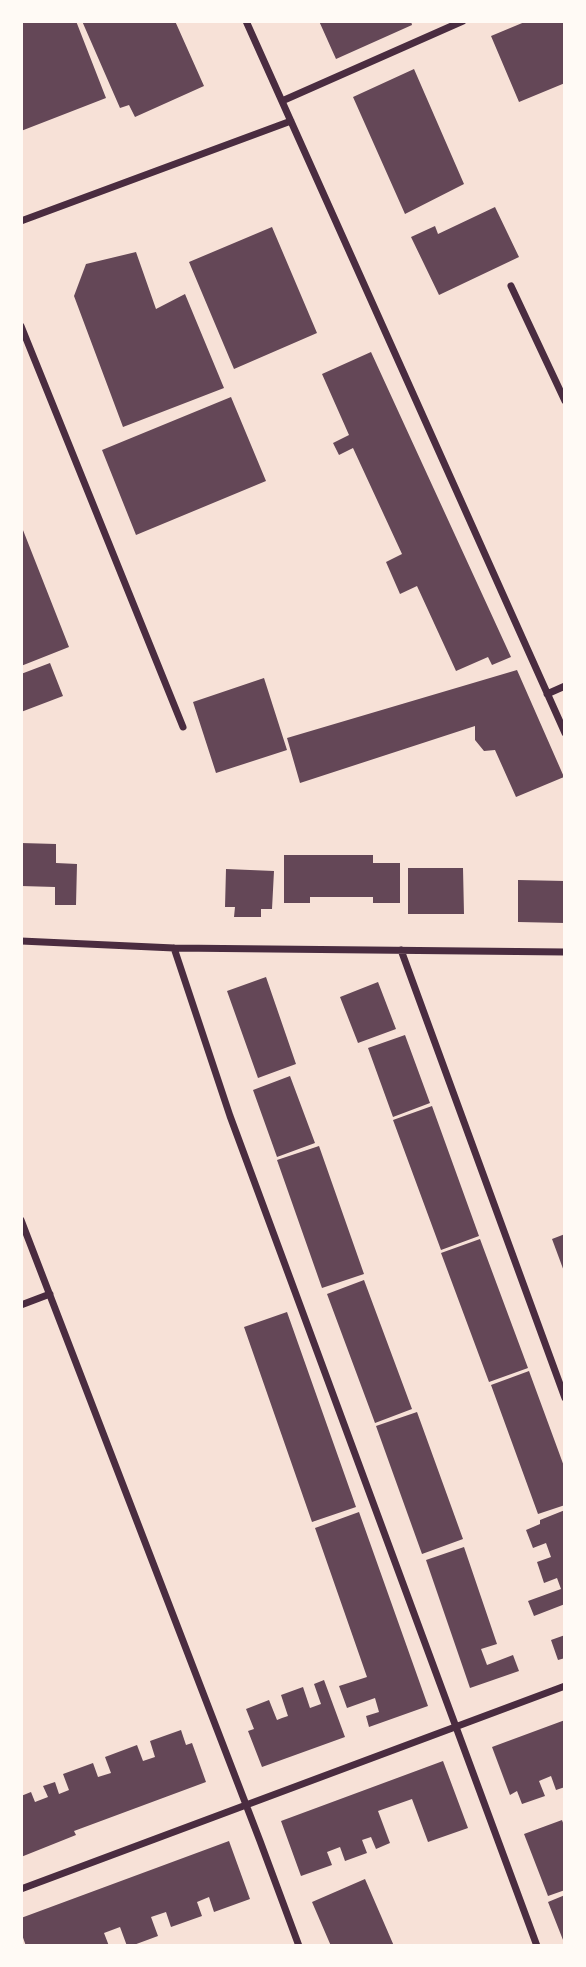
<!DOCTYPE html>
<style>
body{margin:0}
#map{position:relative;width:586px;height:1967px;overflow:hidden;background:#f7e1d7;font-family:"Open Sans",sans-serif}
canvas{display:block}
.frame{position:absolute;inset:0;border:23px solid #fffaf5;pointer-events:none}
</style>
<div id="map">
<canvas width="586" height="1967"></canvas>
<div class="frame"></div>
</div>
<script>
const ctx = document.querySelector('canvas').getContext('2d');
ctx.lineJoin = 'round';
function fill(path, color) { ctx.fillStyle = color; ctx.fill(path, 'evenodd'); }
function trace(path, color, width, dash) { ctx.strokeStyle = color; ctx.lineWidth = width; ctx.lineCap = dash ? 'butt' : 'round'; ctx.setLineDash(dash || []); ctx.stroke(path); }
const building = new Path2D(`
 M21 21H76L106 98 21 131Z
 M82 21H175L204 86 135 117 129 105 120 108Z
 M319 21H411L412 25 336 59Z
 M527 21H565V83L519 102 491 36Z
 M414 69 464 184 405 214 353 97Z
 M495 207 519 257 439 295 411 237 435 226 438 234Z
 M272 227 317 333 234 369 189 262Z
 M136 252 156 309 185 294 224 388 123 427 74 296 86 264Z
 M371 352 511 657 492 665 488 657 456 671 417 586 400 594 386 562 402 554 353 448 339 455 333 443 349 435 322 374Z
 M231 397 266 481 136 535 102 450Z
 M21 525 69 647 21 666Z
 M50 663 63 696 21 712V674Z
 M517 670 564 777 516 797 495 750 484 751 475 740V726L300 783 287 738Z
 M264 678 287 750 216 773 193 702Z
 M21 843 56 844V863L77 864 76 905H55V887L21 886Z
 M284 855H373V863H400V903H373V897H310V903H284Z
 M408 868H463L464 914H408Z
 M226 869 274 871 272 909H261V917H234L235 907H225Z
 M518 880 565 881V923L518 922Z
 M266 977 296 1064 258 1078 227 991Z
 M378 982 396 1029 358 1043 340 997Z
 M405 1035 430 1103 393 1117 368 1048Z
 M290 1076 315 1143 277 1157 253 1090Z
 M432 1106 479 1236 441 1250 393 1120Z
 M319 1146 364 1274 322 1288 277 1160Z
 M565 1234V1274L552 1239Z
 M480 1239 528 1368 489 1382 441 1253Z
 M364 1280 412 1409 375 1423 327 1294Z
 M287 1312 356 1507 312 1522 244 1327Z
 M529 1371 565 1469V1505L538 1514 491 1385Z
 M417 1412 463 1539 422 1554 376 1426Z
 M565 1510V1604L534 1616 528 1601 561 1589 557 1578 544 1583 537 1562 551 1557 546 1543 533 1548 526 1530 540 1524V1520Z
 M359 1512 428 1706 369 1727 366 1716 379 1712 375 1698 347 1708 339 1686 367 1677 315 1528Z
 M464 1547 497 1644 481 1649 487 1665 513 1655 519 1671 470 1688 426 1560Z
 M565 1635V1658L558 1660 551 1640Z
 M324 1680 345 1737 262 1767 248 1731 254 1729 246 1709 269 1700 277 1720 282 1718 288 1716 281 1695 303 1687 310 1708 321 1704 314 1684Z
 M565 1720V1787L556 1790 551 1776 539 1781 545 1796 522 1804 517 1791 510 1795 492 1747Z
 M181 1730 186 1745 192 1743 206 1782 74 1831 76 1835 21 1857V1796L31 1792 35 1802 48 1797 43 1786 55 1782 59 1794 69 1790 63 1774 93 1763 98 1777 111 1773 105 1757 137 1745 143 1761 155 1757 150 1741Z
 M443 1761 468 1828 428 1842 412 1799 378 1811 390 1843 376 1849 371 1837 362 1840 367 1853 345 1861 340 1847 327 1852 332 1865 301 1876 281 1821Z
 M562 1820 565 1828V1890L548 1896 524 1834Z
 M229 1841 250 1899 214 1912 209 1897 197 1902 202 1916 171 1927 166 1912 151 1917 158 1936 131 1946H127L120 1927 104 1933 109 1946H26L21 1932V1918Z
 M365 1879 394 1946H331L312 1902Z
 M565 1895V1945L548 1902Z`);
const minor = new Path2D(`
 M246 21 565 733
 M282 101 463 21
 M21 221 291 121
 M511 286 565 401
 M21 326 183 727
 M547 694 565 686
 M21 941 174 948 565 952
 M174 948 230 1116 537 1946
 M401 950 565 1398
 M21 1220 260 1841 299 1946
 M21 1305 50 1294
 M21 1889 565 1686`);
fill(building, '#644757');
trace(minor, '#4a2c40', 7);
</script>
